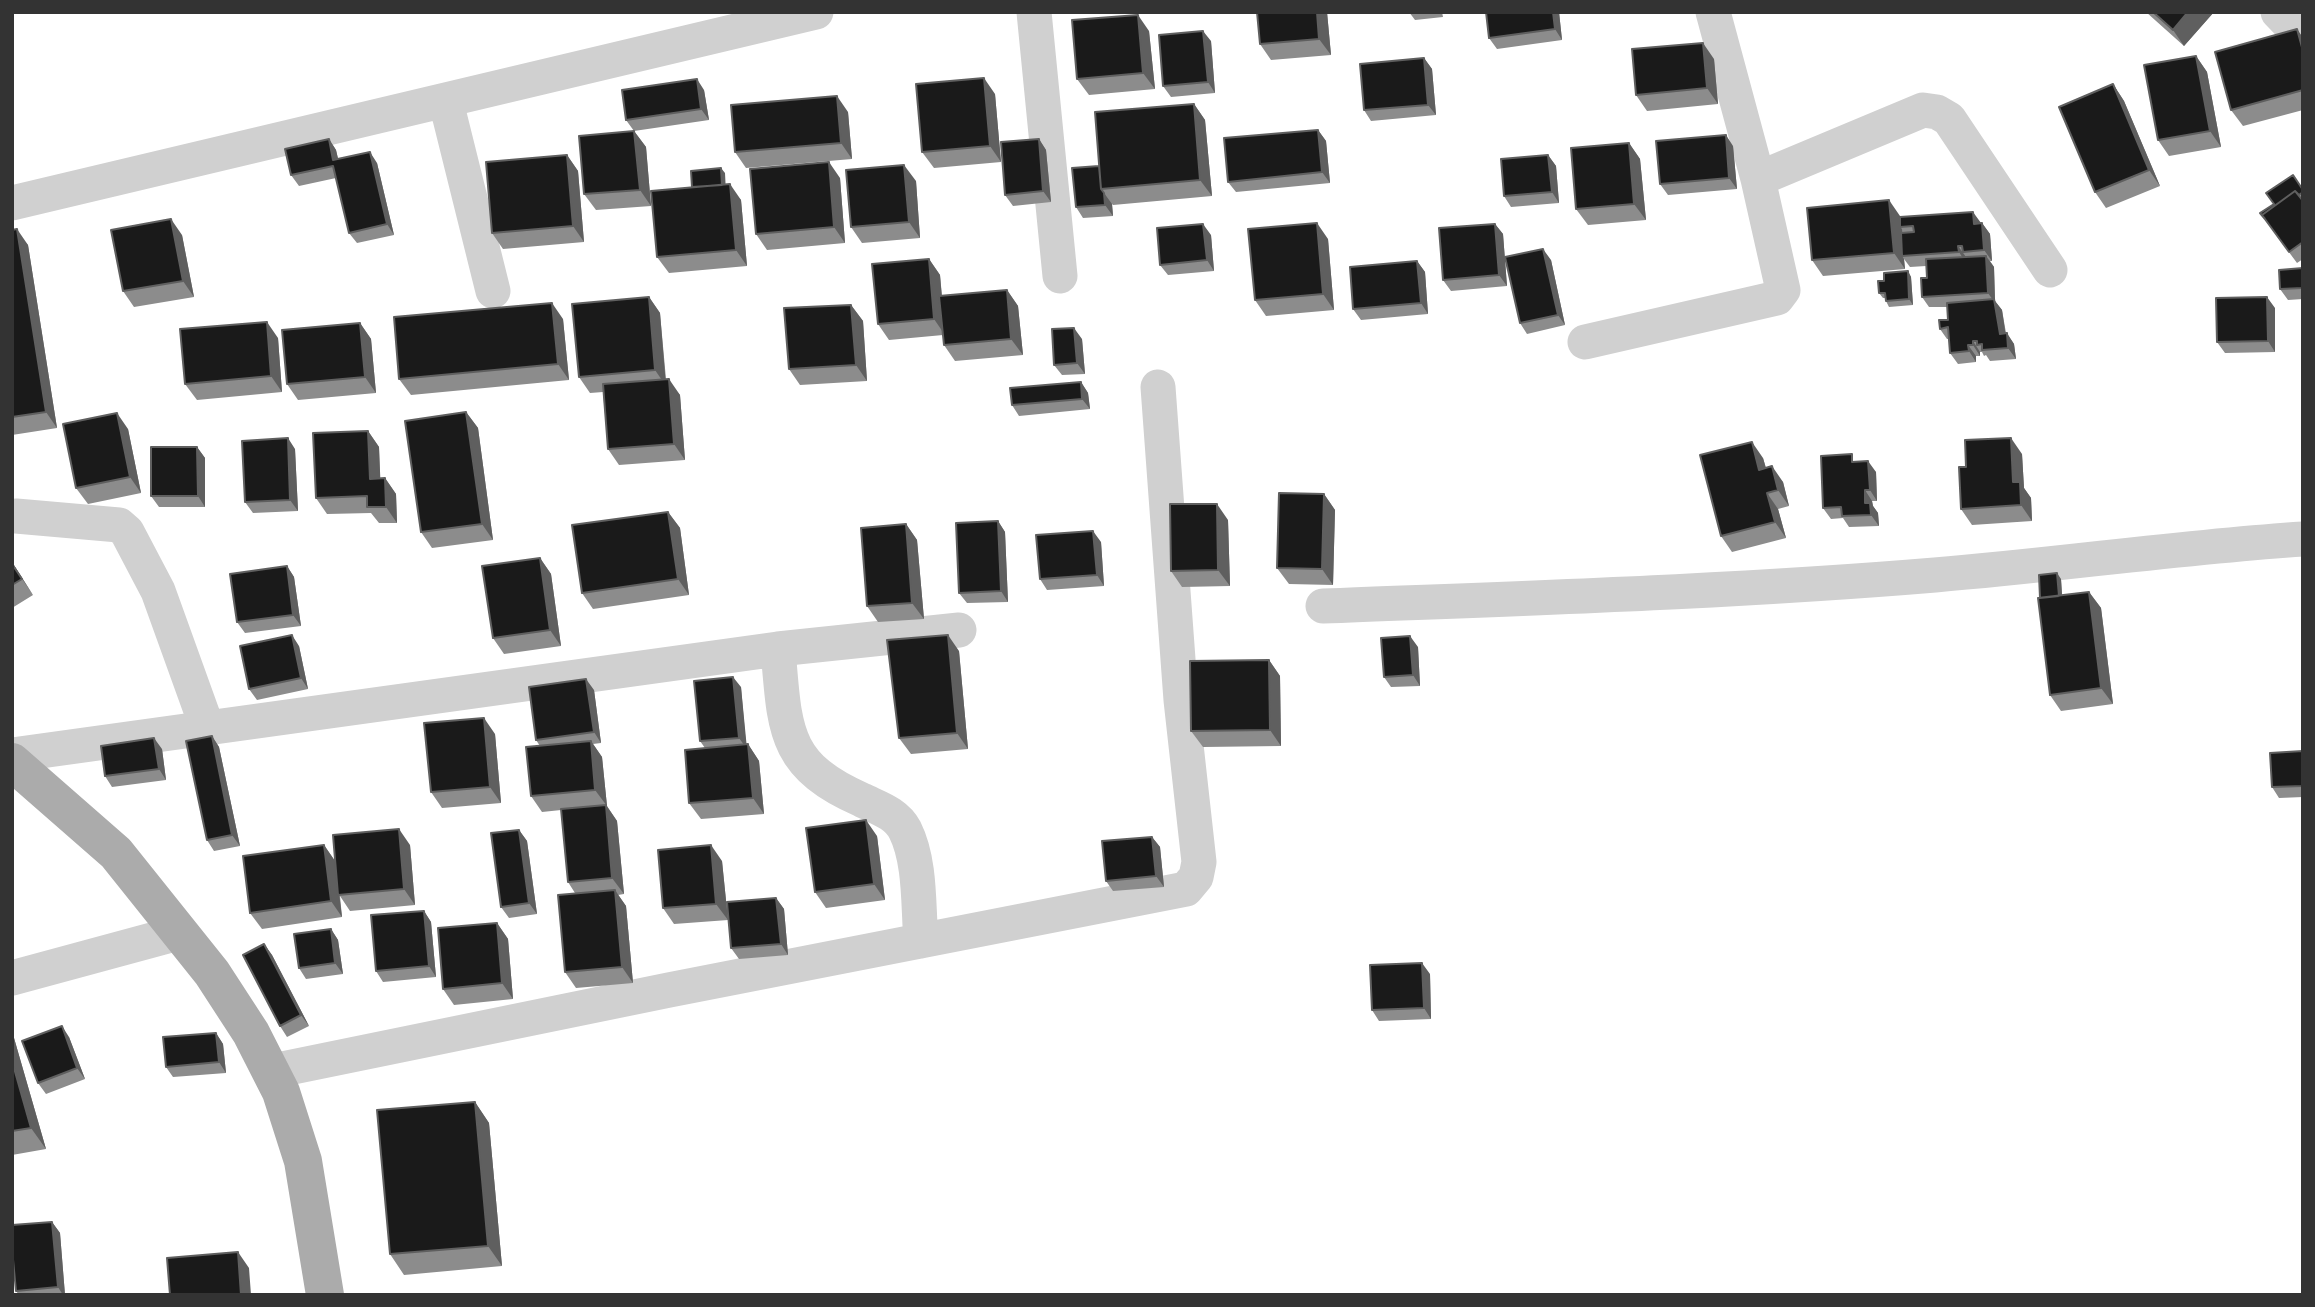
<!DOCTYPE html>
<style>
body{margin:0}
#map{position:relative;width:2315px;height:1307px;overflow:hidden;background:#fff;font-family:"Varela Round",sans-serif}
canvas{display:block}
.frame{position:absolute;inset:0;border:14px solid #333;pointer-events:none}
</style>
<div id="map">
<canvas width="2315" height="1307"></canvas>
<div class="frame"></div>
</div>
<script>
const ctx = document.querySelector('canvas').getContext('2d');
ctx.lineJoin = 'round';
function trace(path, color, width, dash) { ctx.strokeStyle = color; ctx.lineWidth = width; ctx.lineCap = dash ? 'butt' : 'round'; ctx.setLineDash(dash || []); ctx.stroke(path); }
function fill(path, color) { ctx.fillStyle = color; ctx.fill(path, 'evenodd'); }
const minor = new Path2D(`
 M1034 12 1060 276
 M2278 12 2303 38
 M446 102 493 291
 M1758 179 1923 110 1937 112 1949 119 2050 270
 M12 203 816 12
 M1585 342 1777 298 1783 290 1758 179 1713 12
 M16 516 119 525 127 532 158 591 207 727
 M1323 606C1527 598 1731 592 1935 575 2058 565 2180 547 2303 539
 M778 649 959 630
 M12 755 778 649C785 729 782 765 862 800 878 808 896 813 905 830 921 862 918 907 921 941
 M12 978 178 933
 M273 1071 669 990 1186 889 1196 877 1199 862 1181 700 1158 387`);
const major = new Path2D(`
 M12 762 116 853 212 973 251 1033 281 1092 303 1161 325 1295`);
const wall = new Path2D(`
 M1327 12 1331 55 1271 60 1260 44Z
 M1409 12H1442L1443 17 1415 20Z
 M1559 12 1562 40 1497 49 1489 38Z
 M2146 12H2214L2184 46Z
 M2297 29 2303 38V110L2243 126 2231 110Z
 M1149 31 1155 89 1089 95 1077 79Z
 M1211 41 1215 93 1171 97 1163 86Z
 M2196 56 2207 72 2221 147 2169 156 2158 140Z
 M1424 58 1432 69 1436 115 1371 121 1364 110Z
 M1714 59 1718 104 1647 111 1636 95Z
 M2113 84 2124 101 2160 186 2106 208 2095 192Z
 M704 90 709 120 634 131 626 120Z
 M995 94 1001 162 934 168 922 152Z
 M1194 104 1205 120 1212 196 1113 205 1112 204 1113 216 1083 218 1076 207 1099 166Z
 M848 112 852 159 746 168 735 152Z
 M1318 130 1326 141 1330 183 1236 192 1228 182Z
 M634 131 646 147 651 206 596 210 584 194Z
 M329 139 336 150 338 159 377 163 394 235 357 243 349 233 336 178 299 186 291 175Z
 M1039 139 1046 150 1051 202 1013 206 1005 195Z
 M1629 143 1640 159 1646 220 1588 225 1576 209Z
 M1733 146 1737 189 1668 195 1660 184Z
 M567 155 578 171 584 242 503 249 492 233Z
 M1548 155 1556 166 1559 203 1511 207 1504 196Z
 M725 173V184L741 200 747 266 669 273 657 257 692 187Z
 M840 178 845 243 767 250 756 234Z
 M916 181 920 238 862 243 851 227Z
 M2303 190V259L2297 263 2260 213Z
 M1901 217 1982 223 1990 234 1992 261H1990L1994 267 1995 301 2002 310 2006 333 2014 344 2016 359 1990 361 1986 355 1984 356 1982 352H1980V356H1976V362L1958 364 1950 353 1949 339H1947L1940 329 1948 320 1947 307H1929L1922 297 1927 278 1926 266 1910 267 1904 259 1905 269 1823 276 1812 260Z
 M1495 224 1503 234 1507 286 1451 291 1443 280Z
 M12 230 28 245 57 428 12 435Z
 M182 235 194 297 134 307 123 291Z
 M1211 235 1214 271 1168 275 1160 265Z
 M1328 239 1334 310 1266 316 1255 300Z
 M929 259 940 275 942 296 1007 290 1018 306 1023 355 955 361 944 345 943 335 889 340 878 324Z
 M1551 260 1565 325 1527 334 1520 323Z
 M1417 261 1425 272 1428 314 1361 320 1353 309Z
 M2303 268V299L2288 300 2280 289Z
 M1908 271 1911 277 1913 305 1889 307 1886 301 1885 298H1883L1879 293Z
 M649 297 660 313 666 379 680 395 685 460 619 465 608 449 603 392 590 393 579 377Z
 M851 305 863 321 867 381 800 385 789 369Z
 M2275 308V352L2225 353 2217 342Z
 M563 319 569 380 411 395 399 379Z
 M360 323 371 339 376 393 298 400 287 384Z
 M278 338 282 392 197 400 185 384Z
 M1082 339 1085 374 1062 375 1054 365Z
 M1081 382 1088 393 1090 409 1019 416 1012 405Z
 M466 412 478 428 493 540 432 548 421 532Z
 M128 429 141 493 88 504 76 488Z
 M368 431 379 447 380 478H385L396 494 397 523H379L371 513 327 514 316 498Z
 M197 447 205 458V507H159L151 496Z
 M295 449 298 511 253 513 245 502Z
 M2022 454 2024 488 2031 498 2032 521 1972 525 1961 509 1966 467Z
 M1763 458 1766 468 1783 482 1789 506 1778 509 1786 538 1732 552 1721 536Z
 M1858 462 1876 472 1877 501H1872L1873 506 1878 513 1879 526 1849 527 1843 518 1831 519 1823 508Z
 M1324 494 1335 510 1333 585 1289 584 1277 568Z
 M668 512 680 528 689 595 593 609 582 593Z
 M1228 520 1230 586 1182 587 1171 571Z
 M998 521 1005 532 1008 602 967 603 959 593Z
 M906 524 917 540 924 619 878 622 867 606Z
 M1101 542 1104 586 1047 590 1040 579Z
 M540 558 551 574 561 646 504 654 493 638Z
 M12 562 33 595 12 608Z
 M287 566 294 577 301 626 245 633 237 622Z
 M2061 579 2062 595 2089 592 2101 608 2113 704 2061 711 2050 695 2040 598Z
 M299 646 308 689 257 700 249 689Z
 M1418 647 1420 686 1391 687 1384 677Z
 M959 651 968 749 911 754 899 738Z
 M1269 660 1280 676 1281 746 1203 747 1191 731Z
 M741 687 746 745 748 744 759 761 764 814 701 819 689 803 705 748 700 741Z
 M594 690 601 743 593 744 602 757 607 806 617 821 624 894 618 895 626 906 633 983 576 988 565 972 575 893 568 882 561 810 542 812 531 796 540 746 536 740Z
 M495 734 501 803 442 808 431 792Z
 M212 736 219 747 240 846 214 851 207 840Z
 M162 749 166 780 112 787 105 776Z
 M2303 751V797L2279 798 2272 787Z
 M519 830 527 841 537 914 509 918 501 907Z
 M877 836 885 900 826 908 815 892Z
 M1152 837 1160 847 1164 887 1113 891 1106 881Z
 M324 845 335 861 337 876 410 845 415 905 350 911 340 896 342 917 262 929 250 913Z
 M722 861 728 920 674 924 663 908Z
 M776 898 784 909 788 955 739 959 731 948Z
 M424 911 431 922 436 977 383 982 376 971Z
 M497 923 508 939 513 999 454 1005 443 989Z
 M331 929 338 940 343 974 306 979 299 968Z
 M264 944 272 955 309 1026 287 1037 280 1026Z
 M1430 974 1431 1019 1379 1021 1372 1010Z
 M12 1031 46 1149 12 1155Z
 M216 1033 223 1044 226 1073 173 1077 166 1067Z
 M69 1037 85 1079 46 1094 38 1083Z
 M475 1102 489 1123 502 1266 404 1275 390 1254Z
 M52 1222 60 1233 65 1295H19L16 1291Z`);
const shadedWall = new Path2D(`
 M1317 12H1327L1331 55 1319 39Z
 M1553 12H1559L1562 40 1555 29Z
 M2188 12H2214L2184 46 2173 30Z
 M1138 15 1149 31 1155 89 1143 73Z
 M2297 29 2303 38V51Z
 M1203 31 1211 41 1215 93 1208 82Z
 M1703 43 1714 59 1718 104 1707 88Z
 M2196 56 2207 72 2221 147 2210 131Z
 M1424 58 1432 69 1436 115 1428 105Z
 M984 78 995 94 1001 162 990 146Z
 M697 79 704 90 709 120 701 109Z
 M2113 84 2124 101 2160 186 2149 170Z
 M837 96 848 112 852 159 841 143Z
 M1194 104 1205 120 1212 196 1200 180Z
 M1318 130 1326 141 1330 183 1322 172Z
 M634 131 646 147 651 206 640 190Z
 M1726 135 1733 146 1737 189 1729 178Z
 M329 139 336 150 341 171 333 160Z
 M1039 139 1046 150 1051 202 1043 191Z
 M1629 143 1640 159 1646 220 1634 204Z
 M370 152 377 163 394 235 387 224Z
 M567 155 578 171 584 242 573 226Z
 M1548 155 1556 166 1559 203 1552 192Z
 M829 162 840 178 845 243 834 227Z
 M904 165 916 181 920 238 909 222Z
 M721 168 725 173 726 193 722 187Z
 M730 184 741 200 747 266 736 250Z
 M1104 193 1112 204 1113 216 1105 205Z
 M1889 200 1900 216V227L1902 229 1904 256H1902L1904 259 1905 269 1894 253Z
 M1973 212 1981 223 1974 224Z
 M171 219 182 235 194 297 183 281Z
 M1317 223 1328 239 1334 310 1323 294Z
 M1982 223 1990 234 1992 261 1984 250Z
 M1203 224 1211 235 1214 271 1207 260Z
 M1495 224 1503 234 1507 286 1499 275Z
 M17 229 28 245 57 428 46 412Z
 M1958 246 1966 257V263L1959 252Z
 M1543 249 1551 260 1565 325 1558 315Z
 M1986 256 1994 267 1995 301 2002 310 2007 344 2000 334 1995 303 1988 293Z
 M929 259 940 275 945 335 934 319Z
 M1417 261 1425 272 1428 314 1421 303Z
 M1908 271 1911 277 1913 305 1909 299Z
 M1007 290 1018 306 1023 355 1011 339Z
 M649 297 660 313 666 386 655 370Z
 M2267 297 2275 308V352L2268 341Z
 M552 303 563 319 569 380 558 364Z
 M851 305 863 321 867 381 856 365Z
 M267 322 278 338 282 392 271 376Z
 M360 323 371 339 376 393 365 377Z
 M1074 328 1082 339 1085 374 1077 363Z
 M2007 333 2014 344 2016 359 2008 348Z
 M1973 341 1980 352V356L1973 345Z
 M1968 345 1976 356V362L1969 351Z
 M669 379 680 395 685 460 674 444Z
 M1081 382 1088 393 1090 409 1082 399Z
 M466 412 478 428 493 540 482 524Z
 M117 413 128 429 141 493 130 477Z
 M368 431 379 447 381 495 370 479Z
 M288 438 295 449 298 511 290 500Z
 M2011 438 2022 454 2024 488 2031 498 2032 521 2021 505 2013 482Z
 M1752 442 1763 458 1771 486 1759 470Z
 M197 447 205 458V507L198 496Z
 M1868 461 1876 472 1877 501 1870 490Z
 M1772 466 1783 482 1789 506 1778 490Z
 M385 478 396 494 397 523 386 507Z
 M1865 490 1872 501 1873 506 1878 513 1879 526 1871 515 1865 503Z
 M1767 493 1778 509 1786 538 1775 522Z
 M1324 494 1335 510 1333 585 1322 569Z
 M1217 504 1228 520 1230 586 1218 570Z
 M668 512 680 528 689 595 678 579Z
 M998 521 1005 532 1008 602 1001 591Z
 M906 524 917 540 924 619 912 603Z
 M1093 531 1101 542 1104 586 1097 575Z
 M540 558 551 574 561 646 550 630Z
 M12 562 33 595 12 564Z
 M287 566 294 577 301 626 293 615Z
 M2057 573 2061 579 2063 610 2059 605Z
 M2089 592 2101 608 2113 704 2101 688Z
 M292 635 299 646 308 689 301 678Z
 M948 635 959 651 968 749 957 733Z
 M1410 636 1418 647 1420 686 1413 675Z
 M1269 660 1280 676 1281 746 1270 730Z
 M733 677 741 687 747 749 739 738Z
 M586 679 594 690 601 743 594 732Z
 M484 718 495 734 501 803 490 787Z
 M212 736 219 747 240 846 232 835Z
 M154 738 162 749 166 780 159 769Z
 M591 741 602 757 607 806 595 790Z
 M748 744 759 761 764 814 753 798Z
 M606 805 617 821 624 894 612 878Z
 M866 820 877 836 885 900 874 884Z
 M399 829 410 845 415 905 404 889Z
 M519 830 527 841 537 914 529 903Z
 M1152 837 1160 847 1164 887 1156 876Z
 M324 845 335 861 342 917 331 901Z
 M711 845 722 861 728 920 716 904Z
 M615 890 626 906 633 983 622 967Z
 M776 898 784 909 788 955 781 944Z
 M424 911 431 922 436 977 429 966Z
 M497 923 508 939 513 999 502 983Z
 M331 929 338 940 343 974 335 963Z
 M264 944 272 955 309 1026 301 1015Z
 M1422 963 1430 974 1431 1019 1424 1008Z
 M62 1026 69 1037 85 1079 77 1068Z
 M12 1031 46 1149 31 1128 12 1061Z
 M216 1033 223 1044 226 1073 219 1062Z
 M475 1102 489 1123 502 1266 488 1246Z
 M52 1222 60 1233 65 1295H63L58 1287Z
 M238 1252 249 1268 251 1295H241Z`);
const building = new Path2D(`
 M1257 12H1317L1319 39 1260 44Z
 M1486 12H1553L1555 29 1489 38Z
 M2153 12H2188L2173 30Z
 M1138 15 1143 73 1077 79 1072 20Z
 M2297 29 2303 51V90L2231 110 2215 52Z
 M1203 31 1208 82 1163 86 1159 35Z
 M1703 43 1707 88 1636 95 1632 49Z
 M2196 56 2210 131 2158 140 2144 65Z
 M1424 58 1428 105 1364 110 1360 64Z
 M984 78 990 146 922 152 916 84Z
 M697 79 701 109 626 120 622 90Z
 M2113 84 2149 170 2095 192 2059 107Z
 M837 96 841 143 735 152 731 105Z
 M1194 104 1200 180 1101 189 1095 112Z
 M1318 130 1322 172 1228 182 1224 138Z
 M634 131 640 190 584 194 579 136Z
 M1726 135 1729 178 1660 184 1656 141Z
 M329 139 333 160 370 152 387 224 349 233 333 166 291 175 285 149Z
 M1039 139 1043 191 1005 195 1001 142Z
 M1629 143 1634 204 1576 209 1571 148Z
 M567 155 573 226 492 233 486 162Z
 M1548 155 1552 192 1504 196 1501 159Z
 M829 162 834 227 756 234 750 169Z
 M904 165 909 222 851 227 846 170Z
 M1099 166 1101 189 1104 193 1105 205 1076 207 1072 168Z
 M721 168 722 185 692 187 691 171Z
 M2293 175 2303 190V192L2299 195 2295 191 2262 215 2265 219 2260 213 2274 204 2266 193Z
 M730 184 736 250 657 257 651 191Z
 M2295 191 2303 201V242L2289 252 2262 215Z
 M1889 200 1894 253 1812 260 1807 208Z
 M1973 212 1974 224 1982 223 1984 250 1963 252 1962 246H1958L1959 252 1902 256 1901 233 1914 232 1913 226 1900 227V217Z
 M171 219 183 281 123 291 111 230Z
 M1317 223 1323 294 1255 300 1248 229Z
 M1203 224 1207 260 1160 265 1157 228Z
 M1495 224 1499 275 1443 280 1439 228Z
 M17 229 46 412 12 417V230Z
 M1543 249 1558 315 1520 323 1505 257Z
 M1986 256 1988 293 1922 297 1921 278H1927L1926 259Z
 M929 259 934 319 878 324 872 264Z
 M1417 261 1421 303 1353 309 1350 267Z
 M2303 268V288L2280 289 2279 270Z
 M1908 271 1909 299 1886 301 1885 293H1879L1878 281H1884V273Z
 M1007 290 1011 339 944 345 939 296Z
 M649 297 655 370 579 377 572 304Z
 M2267 297 2268 341 2217 342 2216 298Z
 M1994 299 2000 334 2007 333 2008 348 1982 350V344L1977 345V341H1973V345H1968L1969 351 1950 353 1948 327 1940 329 1939 320H1948L1947 303Z
 M552 303 558 364 399 379 394 317Z
 M851 305 856 365 789 369 784 308Z
 M267 322 271 376 185 384 180 329Z
 M360 323 365 377 287 384 282 330Z
 M1074 328 1077 363 1054 365 1052 329Z
 M669 379 674 444 608 449 603 384Z
 M1081 382 1082 399 1012 405 1010 388Z
 M466 412 482 524 421 532 405 421Z
 M117 413 130 477 76 488 63 424Z
 M368 431 370 479 385 478 386 507H367V496L316 498 313 433Z
 M288 438 290 500 245 502 242 441Z
 M2011 438 2013 482H2020L2021 505 1961 509 1959 467H1966L1965 440Z
 M1752 442 1759 470 1772 466 1778 490 1767 493 1775 522 1721 536 1700 455Z
 M151 447H197L198 496H151Z
 M1852 454V462L1868 461 1870 490H1865V503H1870L1871 515 1842 516 1841 507 1823 508 1821 456Z
 M1279 493 1324 494 1322 569 1277 568Z
 M1170 504H1217L1218 570 1171 571Z
 M668 512 678 579 582 593 572 525Z
 M998 521 1001 591 959 593 956 523Z
 M906 524 912 603 867 606 861 528Z
 M1093 531 1097 575 1040 579 1036 535Z
 M540 558 550 630 493 638 482 566Z
 M12 564 22 579 12 585Z
 M287 566 293 615 237 622 230 574Z
 M2057 573 2059 596 2040 598 2039 575Z
 M2089 592 2101 688 2050 695 2038 598Z
 M292 635 301 678 249 689 240 646Z
 M948 635 957 733 899 738 887 640Z
 M1410 636 1413 675 1384 677 1381 638Z
 M1269 660 1270 730 1191 731 1190 661Z
 M733 677 739 738 700 741 694 681Z
 M586 679 594 732 536 740 529 687Z
 M484 718 490 787 431 792 424 723Z
 M212 736 232 835 207 840 186 741Z
 M154 738 159 769 105 776 101 746Z
 M591 741 595 790 531 796 526 747Z
 M748 744 753 798 689 803 685 750Z
 M2303 751V786L2272 787 2270 753Z
 M606 805 612 878 568 882 561 809Z
 M866 820 874 884 815 892 806 828Z
 M399 829 404 889 338 895 333 835Z
 M519 830 529 903 501 907 491 833Z
 M1152 837 1156 876 1106 881 1102 841Z
 M324 845 331 901 250 913 243 856Z
 M711 845 716 904 663 908 658 850Z
 M615 890 622 967 565 972 558 895Z
 M776 898 781 944 731 948 727 902Z
 M424 911 429 966 376 971 371 915Z
 M497 923 502 983 443 989 438 928Z
 M331 929 335 963 299 968 294 934Z
 M264 944 301 1015 280 1026 243 955Z
 M1422 963 1424 1008 1372 1010 1370 965Z
 M62 1026 77 1068 38 1083 22 1041Z
 M216 1033 219 1062 166 1067 163 1037Z
 M12 1061 31 1128 12 1131Z
 M475 1102 488 1246 390 1254 377 1110Z
 M52 1222 58 1287 16 1291 12 1249V1225Z
 M238 1252 241 1295H170L167 1258Z`);
trace(minor, '#d0d0d0', 35);
trace(major, '#ababab', 38);
fill(wall, '#8c8c8c');
fill(shadedWall, '#5f5f5f');
fill(building, '#1a1a1a');
trace(building, '#5f5f5f', 2);
</script>
